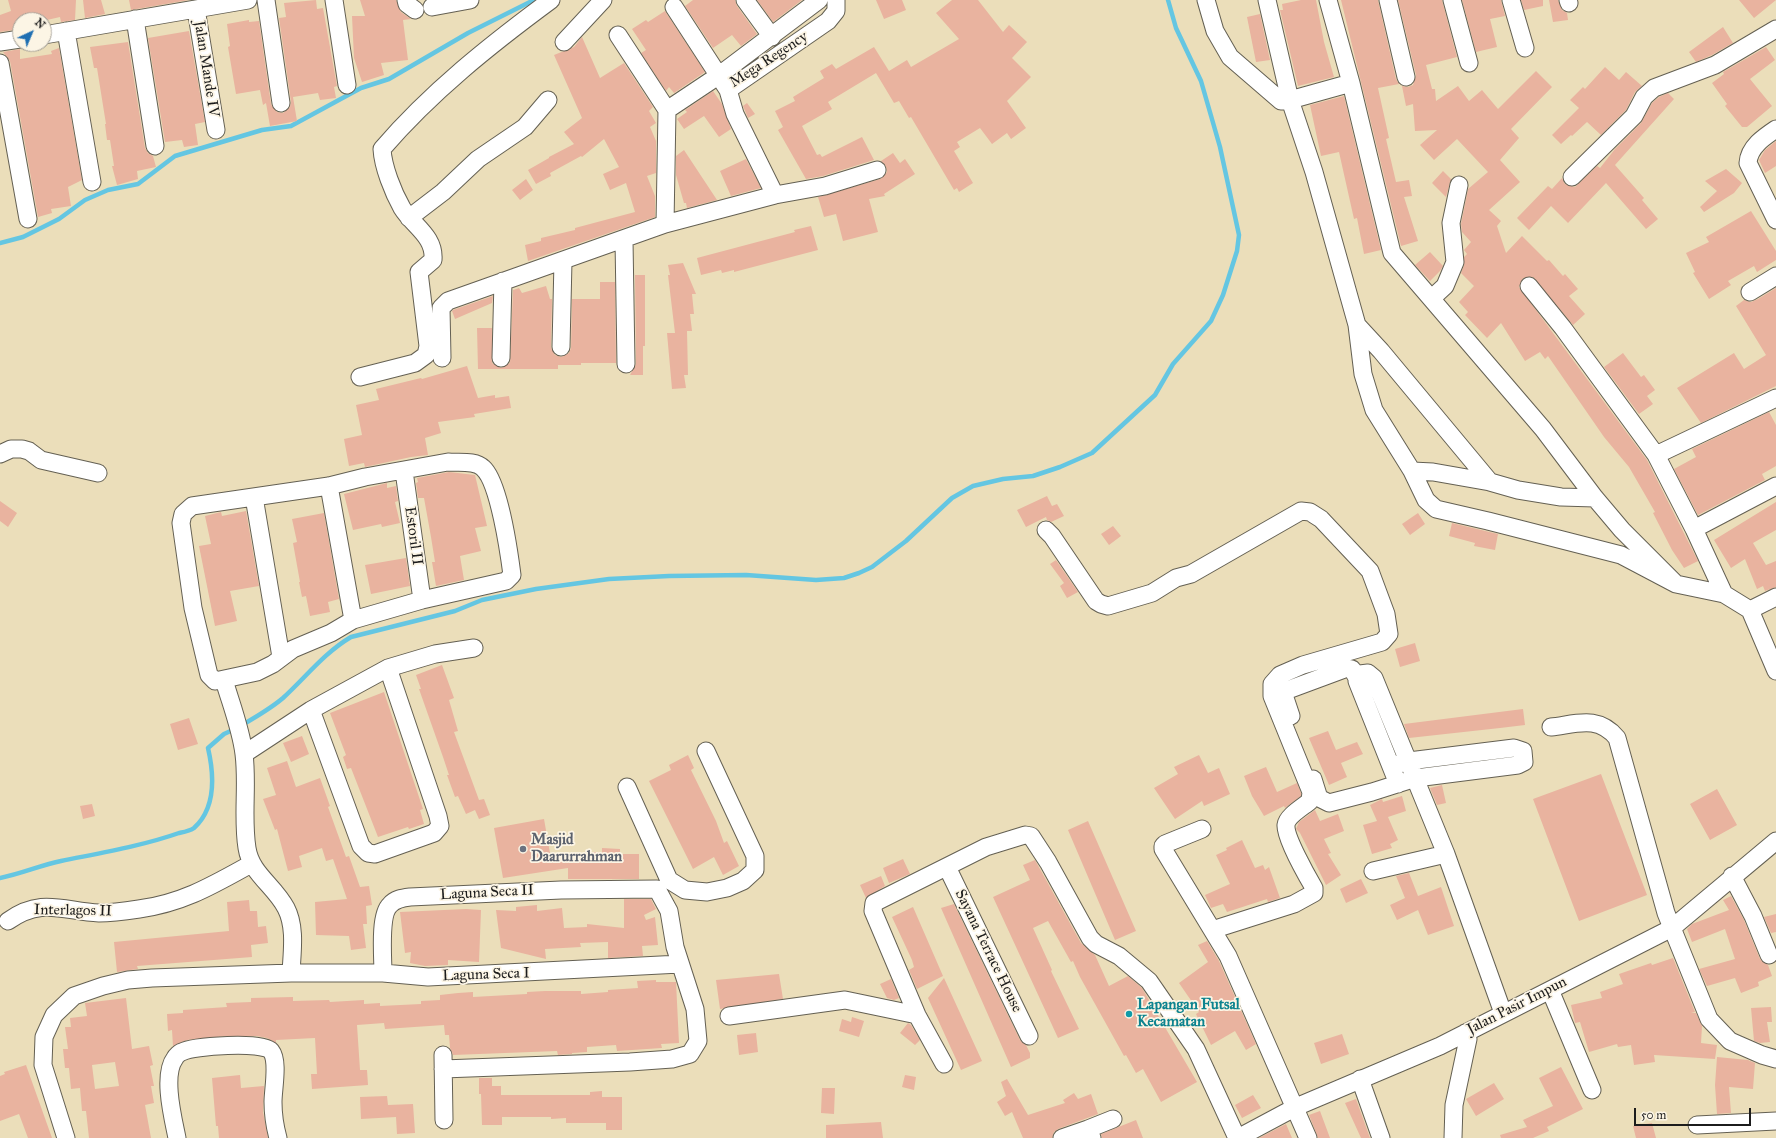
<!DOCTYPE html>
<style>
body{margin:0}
#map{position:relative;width:1776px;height:1138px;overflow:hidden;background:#ebdeba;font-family:"IM FELL Great Primer",serif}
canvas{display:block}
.north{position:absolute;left:12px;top:12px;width:40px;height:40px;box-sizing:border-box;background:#fcf5e5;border:1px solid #a29e95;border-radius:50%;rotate:44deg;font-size:11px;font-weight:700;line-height:16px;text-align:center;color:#1c1c1c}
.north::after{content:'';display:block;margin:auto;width:14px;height:18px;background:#1f6fb2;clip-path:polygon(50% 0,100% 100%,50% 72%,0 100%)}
.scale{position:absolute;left:1634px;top:1108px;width:117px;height:18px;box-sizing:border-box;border:2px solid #1c1c1c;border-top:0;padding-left:5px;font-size:12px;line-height:14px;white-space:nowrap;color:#1c1c1c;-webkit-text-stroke:3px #fcf5e5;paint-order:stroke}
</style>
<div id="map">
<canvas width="1776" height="1138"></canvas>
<div class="north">N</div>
<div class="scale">50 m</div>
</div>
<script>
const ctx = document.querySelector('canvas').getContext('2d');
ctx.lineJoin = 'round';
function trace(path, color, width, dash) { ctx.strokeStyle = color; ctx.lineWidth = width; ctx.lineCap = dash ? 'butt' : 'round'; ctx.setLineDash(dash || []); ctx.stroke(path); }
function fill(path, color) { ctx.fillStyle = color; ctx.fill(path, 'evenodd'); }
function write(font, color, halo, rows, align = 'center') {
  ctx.font = font + ' "IM FELL Great Primer",serif'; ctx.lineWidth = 3.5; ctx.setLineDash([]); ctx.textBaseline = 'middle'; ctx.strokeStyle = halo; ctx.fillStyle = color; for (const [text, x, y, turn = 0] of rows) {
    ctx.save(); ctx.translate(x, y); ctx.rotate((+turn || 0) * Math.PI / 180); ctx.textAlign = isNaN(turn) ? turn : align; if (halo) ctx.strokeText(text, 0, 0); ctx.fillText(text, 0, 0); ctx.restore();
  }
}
const stream = new Path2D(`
 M0 243 23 237 59 219 85 200 108 190 138 184 175 156 262 130 291 126 361 88 389 79 468 33 534 0
 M242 725C256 717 270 709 283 698 306 677 324 653 351 637L455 611 482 600 536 589 609 579 669 576 746 575 816 580 844 578 859 573 872 567 906 541 952 498 973 486 1003 479 1033 476 1060 467 1092 453 1155 395 1173 364 1211 321 1223 295 1237 251 1239 235 1220 147 1201 81 1176 28 1168 0
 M0 878C21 874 41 865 61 861 100 853 142 846 179 833 184 832 190 831 194 828 216 808 214 774 208 748L224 734 235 729`);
const building = new Path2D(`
 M8 0H76L75 20 61 22 60 17 47 20H20V29L0 32V15L11 11Z
 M83 0H101L105 14 85 18Z
 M129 0H189L131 10Z
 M316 0 317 9 323 8 335 75 337 86 334 87 336 98 320 100 318 93 293 97 297 121 270 126 266 103 263 105 260 90 236 94 228 47 230 46 227 24 249 20V22L259 21 271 104 277 112 283 113 290 107 291 102 279 18 286 17 284 3Z
 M360 0H396L401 12 411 19 403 20 408 60 381 63 384 75 362 82 354 58 352 16H365Z
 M693 0H735L737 6 757 34 741 46 732 35 713 48 685 6Z
 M757 0H802L773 22Z
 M876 0H902L906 10 884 19Z
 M952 0H978L1003 32 1009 25 1027 42 1012 58 1031 77 1007 101 1026 128 1011 139 1007 133 992 144 980 128 957 142 960 147 954 151 973 183 959 192 957 188 954 190 911 117 909 118 899 101 894 103 876 73 828 102 832 109 802 126 817 155 820 154 822 157 862 137 874 160 823 176 806 179 778 130 783 127 775 111 795 101 793 97 824 78 820 71 832 64 836 69 874 47 889 71 907 60 911 67 959 39 936 13Z
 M1301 0H1316L1324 42 1334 77 1298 86 1280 10H1283L1282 4Z
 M1341 0H1378L1396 79 1399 84 1378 88 1389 138 1386 139 1396 182 1409 180 1412 196 1404 197 1418 241 1401 246Z
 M1398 0H1442L1457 57 1426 65 1432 89H1435L1436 101 1458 86 1469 101 1482 90 1498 109 1536 71 1552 87 1511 129 1519 138 1500 160 1520 182 1489 210 1501 221 1497 226 1506 253 1522 236 1547 261 1549 260 1563 276 1565 274 1578 289 1569 296 1585 314 1573 325 1533 277 1523 278 1519 287 1647 460 1698 561 1684 568 1672 550 1653 513 1655 512 1629 467 1604 437 1548 356 1545 359 1540 352 1525 361 1501 323 1487 338 1465 315 1468 312 1459 302 1474 286 1461 273 1464 265V257L1467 254 1464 250 1471 242 1462 232 1461 224 1468 189 1488 172 1457 139 1434 160 1420 145 1437 130 1415 131 1413 104 1406 106 1402 86 1408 87 1413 85 1416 75Z
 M1462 0H1501L1505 16 1490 19 1497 47 1476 52Z
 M1521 0H1543V6L1524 10Z
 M1549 0H1558L1562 10 1567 13 1568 20 1553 22Z
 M1739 0H1776L1754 18Z
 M665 11 705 72 674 93 669 87 666 91 641 53 646 50 632 29 646 20 648 22Z
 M1260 14 1270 60 1256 62 1247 17Z
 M1723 27 1733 43 1712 55 1696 62 1689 52Z
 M189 31 205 122 195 124 198 145 184 147 182 140 165 142 148 38Z
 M582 37 600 78 624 63 653 107 649 111 656 123 650 127 656 141V173L647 176 655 196V217L528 261 525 245 541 241V238L575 230V228L635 212 626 183 610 190 603 174 619 167 604 139 582 157 581 156 550 173 551 176 536 184 528 170 549 158V157L574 144 564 132 582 118 554 55 574 47Z
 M128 42 145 148 148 153 153 156 156 167 137 171 138 179 117 185 112 166H114L110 140H107L105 124H106L97 68H94L90 47Z
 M1766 47 1775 60 1750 79 1772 106 1747 127H1742L1725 106 1727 104 1712 83 1724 74 1723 72Z
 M59 48 82 180 68 187 71 206 51 209 52 213 38 217 10 61 3 52 20 49V59L52 54 51 51Z
 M1605 67 1619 80 1626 72 1642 86 1635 92 1626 110 1601 135 1587 122 1572 136 1571 135 1561 144 1552 135 1579 108 1570 100 1583 87 1585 89Z
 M713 91 722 104 731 129 719 137 704 116 684 129 677 119 687 112 685 110Z
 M1668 93 1674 99 1615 165 1644 198 1642 200 1658 219 1646 229 1606 183 1568 223 1551 206 1529 230 1517 218 1548 186 1552 189 1562 178 1565 184 1575 187 1597 166 1600 168 1615 149 1641 123 1652 103 1659 97Z
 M1344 96 1381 250 1364 254 1357 218 1354 219 1339 152 1321 156 1310 105Z
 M747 103 755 114 748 118 743 106Z
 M1776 141V166L1765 173 1759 160 1765 150Z
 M684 150 717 200 687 208 686 203H684L676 175V156Z
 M893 153 900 163 905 159 915 174 884 194 885 196 869 199 878 232 843 241 836 214 824 217 818 197 880 179 887 172 886 167 881 161Z
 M746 159 761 188 731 196 720 171Z
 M1726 169 1742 183 1734 193 1704 212 1700 207 1717 191 1705 181Z
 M1443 171 1451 179 1446 197 1432 183Z
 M526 179 533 190 520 200 512 190Z
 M1751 211 1776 251V260L1757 272 1754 266 1728 281 1731 285 1709 299 1693 273 1695 272 1686 253 1709 242 1706 237Z
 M811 226 818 250 734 272V270L722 273 721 270 701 275 697 258 795 232 794 230Z
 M1430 252 1443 266 1440 271 1430 281 1415 265Z
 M683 263 696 294H692L694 314H690L692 331H687L688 375H684L686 388 672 389 667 333H675L668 275H670L668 265Z
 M635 275H645V346H643V375H630L636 364Z
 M600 282H615L616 363H581V365H558V369H478L477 328H492V363L501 368 510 363 513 290 519 288 522 293 546 286 550 299H552L551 347 555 355 561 357 569 353 571 348 572 299H600Z
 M1776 288V386L1701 423 1677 388 1734 353 1744 369 1766 355 1736 306 1744 300 1751 302 1758 299Z
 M493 296 492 303 455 319 452 311 453 310Z
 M1623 353 1641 377 1644 375 1655 390 1647 396 1653 404 1639 414 1604 367Z
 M467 366 478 398 495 395V398L509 396 511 408 474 414 475 417 438 422 441 433 425 438 428 455 411 457 365 467 364 463 349 466 344 439 362 435 356 405 379 400 376 389 421 378 422 379Z
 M1769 412 1776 425V466L1762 474 1765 480 1698 515 1674 469 1696 457 1692 449Z
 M449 472 475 475 487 526 475 528 481 551 460 556 464 580 436 586 432 562H435L431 537 424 498H418L416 483 418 482 417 478Z
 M387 483V488L396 486 398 501 395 502 400 523 382 527 381 524 353 530 344 494Z
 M1047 496 1052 506 1057 504 1064 516 1051 522 1047 520 1046 517 1026 527 1017 510Z
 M0 501 17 513 8 527 0 521Z
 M1776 502V530L1753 543 1766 565 1776 561V587L1765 591 1763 586 1757 589 1745 559 1731 568 1714 540Z
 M246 511 259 586 230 591 237 621 215 626 199 546 211 544 205 516 221 512 222 516Z
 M324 513 339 599 328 602 330 612 310 616 306 596 302 597 299 582H300L293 543 297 542 292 519Z
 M1418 513 1425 524 1410 535 1402 524Z
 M1452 523 1498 534 1495 550 1474 546 1475 543 1449 536Z
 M1113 526 1121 536 1109 545 1101 534Z
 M406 558 410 586 371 594 365 565Z
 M1056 560 1078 592 1067 598 1060 586 1064 583 1050 564Z
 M1415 643 1420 661 1400 667 1395 649Z
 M442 665 454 698 449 700 458 731 454 732 479 800 484 799 490 815 479 819 475 810 466 814 458 796 455 797 447 775H449L443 757 419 689H421L416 675Z
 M384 692 423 809 420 810 424 824 409 829 408 827 378 837 351 768 347 769 343 757 346 755 330 713Z
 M1523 709 1525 725 1500 728 1409 738 1404 724Z
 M189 718 198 744 178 750 170 724Z
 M1328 731 1336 750 1357 742 1363 754 1341 763 1347 777 1329 785 1309 738Z
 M302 736 309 754 291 762 283 743Z
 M688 755 694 768 691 770 716 821 724 843 727 841 739 866 723 875 714 857 693 869 649 781 671 770 669 765Z
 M1199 755 1208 773 1219 768 1230 794 1204 806 1202 801 1175 819 1154 788 1178 774 1174 767Z
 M287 761 296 787 320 778 330 806 328 807 346 857 349 856 360 887 369 886 372 905 366 906 367 924H363L366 948 351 950 349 936 316 935 315 902 347 899 333 859 326 861 322 848 299 856 302 867 288 871 277 829 275 830 263 799 276 795 267 768Z
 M1266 767 1277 792 1297 783 1301 793V796L1285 808 1284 806 1264 816 1252 796 1244 776Z
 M1601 774 1647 895 1579 921 1533 799Z
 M1442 785 1446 803 1437 805 1430 788Z
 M1717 789 1737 825 1710 840 1690 804Z
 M1402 796 1406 811 1388 817 1398 840 1390 844 1392 848 1372 854 1363 825 1377 821 1370 805 1382 799 1383 802Z
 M92 804 95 816 83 819 80 806Z
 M1315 810 1320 821 1338 814 1344 831 1324 839 1331 853 1328 854 1341 875 1326 885 1300 833 1296 829 1299 822Z
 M544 819 551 859H588V852H602V848L620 849V854H639V879H568V868L503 878 494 828Z
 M1088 821 1136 931 1115 940 1068 830Z
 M1242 840 1255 868 1263 865 1265 870 1269 867 1280 898 1268 902 1267 899 1227 912 1223 904 1211 908 1205 895 1230 884 1216 855 1227 850 1226 848Z
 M903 859 910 874 889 883 883 868Z
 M1035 860 1081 943 1095 955 1109 986 1128 976 1142 988 1197 1082 1161 1102 1143 1069 1136 1073 1126 1055 1124 1056 1080 977 1073 961 1071 962 1048 921 1033 928 1052 970 1051 971 1079 1029 1058 1038 993 897 1030 880 1023 865Z
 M1409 873 1418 896 1441 887 1454 926 1428 935 1418 910 1397 920 1390 905 1405 898 1396 876Z
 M881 876 885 886 866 898 860 885Z
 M1361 879 1368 893 1346 903 1340 889Z
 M1731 896 1744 920 1760 959 1768 965 1772 976 1758 982 1759 986 1741 993 1735 978 1707 986 1699 969 1735 959 1725 929 1692 942 1687 929 1692 924 1729 910 1723 900Z
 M624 899H651L656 909 644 915 646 920 655 917 658 945 642 946 643 956 608 958V942L580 943 581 947 545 949 546 959 501 948 496 910 516 911V907L537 905V911L562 908 564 928 587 927V924L624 928Z
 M249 900 250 911H257L258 927 266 926 268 943 251 945 252 957 137 966 138 969 117 972 114 942 229 931 227 902Z
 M954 904 1020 1040 1026 1045 1030 1053V1058L1011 1067 941 908Z
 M913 907 943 976 917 989 909 970 914 967 912 960 892 917Z
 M466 909 481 910 479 962 448 960V965L425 966 410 963 411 952 405 953 400 912Z
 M1776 914V932L1771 933 1764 917Z
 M1207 941 1219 961 1256 1044 1246 1050 1235 1031 1211 1045 1196 1014 1199 1012 1179 983 1208 962 1198 945Z
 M1673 958 1695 1012 1691 1013H1696L1702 1026 1701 1043 1717 1045 1715 1059 1654 1055 1655 1062 1634 1065 1631 1045 1618 1047 1617 1044 1589 1052 1580 1022 1575 1023 1571 1005 1602 998 1600 992 1623 984 1619 974 1651 963 1652 965Z
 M779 974 783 999 720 1009 716 980Z
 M944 978 982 1061 961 1070 928 998Z
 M891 979 899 998 894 1000 887 998 880 984Z
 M656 980V982H676L679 1043 661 1044 662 1048 617 1051 616 1045 587 1047V1052L572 1053V1054L558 1055 557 1051 453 1055 450 1048 449 1035H445L444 1025 385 1029 384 1023 357 1025 360 1070H367L368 1085 312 1089 311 1074H317L315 1038 276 1040V1043L267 1038 257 1036H227L187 1040 173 1046 172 1030 168 1031 167 1014 183 1013V1010L227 1007 226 1003 251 1002V998L293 997V1001L329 1000 330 1002 364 1000V1004L380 1003V1006L421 1004V1001L440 1000V995L458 993 473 992V997L527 994V992L545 991H581V994L608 992V990L638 988 637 981Z
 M126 998 132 1049 149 1046 153 1065 150 1066 154 1086H151L154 1103 145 1105 151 1138H89L86 1111H82L80 1088 71 1089 69 1068H65L63 1049H68L65 1027H71L70 1018 87 1016 85 1003ZM115 1062 119 1086 95 1089 92 1065Z
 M1771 1007 1772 1022H1767L1770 1042 1760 1043 1754 1041 1751 1008Z
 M852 1017 864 1021 859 1037 839 1031 842 1019 851 1022Z
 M908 1023 911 1025 920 1040 915 1045 900 1033Z
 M756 1033 758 1052 739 1055 737 1035Z
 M1342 1034 1349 1054 1321 1064 1314 1043Z
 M1717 1057 1748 1060 1755 1063 1753 1089 1729 1087 1731 1113 1717 1114 1715 1085Z
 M26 1065 52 1138H28L19 1114 0 1121V1076L5 1074 4 1072Z
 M1561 1067 1583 1109 1547 1127 1549 1131 1533 1138H1501L1500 1135 1527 1127 1523 1120 1553 1106 1539 1078Z
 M240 1075 241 1088 264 1086 263 1112 268 1138H219L218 1126H216L212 1078Z
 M905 1075 916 1077 914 1090 902 1087Z
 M479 1078H492V1086H501V1095H590V1092L602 1091V1097H622V1130H606V1123H566V1118L551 1119V1117H502V1125H482L481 1094H479Z
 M1007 1079 1028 1115 1065 1103 1063 1100 1074 1093 1078 1099 1091 1094 1098 1114 1058 1129 1054 1132 1052 1138H1023L1012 1112 1005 1116 997 1102 1006 1096 1001 1082Z
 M1494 1083 1504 1099 1476 1116 1466 1099Z
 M822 1088H835L834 1114 821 1113Z
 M1253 1095 1261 1108 1242 1118 1235 1105Z
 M387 1096 388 1105 413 1104 415 1133 397 1134 396 1117 361 1119 360 1097Z
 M1356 1099 1370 1138H1361L1345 1103Z
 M1320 1111 1330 1138H1318L1309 1115Z
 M1136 1120 1143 1138H1102L1101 1134Z
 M881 1122 883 1138H826V1125Z
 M1652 1123 1656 1138H1636L1633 1126Z
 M1286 1124 1292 1138H1259Z`);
const minor = new Path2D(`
 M266 0 281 103
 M334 0 347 85
 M406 0 407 4 415 10
 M745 0 772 37
 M1206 0 1215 31 1230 57 1281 101 1290 100 1314 172 1357 325 1381 351 1490 482 1518 490 1561 497 1595 498
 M1267 0 1290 100 1351 83
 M1328 0 1351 83 1392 253 1543 429 1595 498 1622 530 1676 584
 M1388 0 1406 77
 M1452 0 1469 63
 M1511 0 1525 48
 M1568 0 1569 3
 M432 7 470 0
 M674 7 728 90 735 114 775 195 825 186 877 170
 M196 9 216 130
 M135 19 155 146
 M66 31 92 182
 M44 35 248 0
 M618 35 667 110
 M0 42 20 39
 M564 42 603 0
 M0 63 28 219
 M728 90 828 21 836 11V0
 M1776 129C1764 137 1749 147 1748 163L1776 220
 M1572 177 1634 116 1644 97 1654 88 1715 65 1776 29
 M409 218 443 192 478 159 525 127 548 100
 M665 224 667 110 718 76 819 0
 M624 240 626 364
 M1529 286 1563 328 1656 455 1694 529 1724 594
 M1750 292 1776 276
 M1432 298 1445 286 1455 262 1451 223 1459 185
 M1357 325 1363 374 1374 410 1412 471 1426 500 1436 509 1488 521 1621 555 1676 584 1724 594 1750 610
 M561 347 563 261
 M442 358 441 308 448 301 665 224 775 195
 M501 358 503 281
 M360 377 415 363 426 355 428 346 419 272 433 260C435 236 413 226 402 208 393 192 383 167 382 149 431 92 490 45 551 0
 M0 454 11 449H22L29 451 41 460 98 473
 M1656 455 1776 398
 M448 462C459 463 475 460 483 468 499 482 509 552 512 575L506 581 422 600 353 620 331 633 293 649 273 664 257 672 215 681 209 675 193 608 181 523 183 514 192 506 329 486 365 477Z
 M404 471 422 600
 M1412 471 1433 472 1490 482
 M329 486 353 620
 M254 497 281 657
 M1694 529 1776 486
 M1046 530 1052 536 1096 601 1101 604 1108 606 1152 593 1176 578 1191 574 1301 511 1310 512 1321 519 1370 571 1386 614 1389 634 1382 642 1303 665 1280 675 1272 684V696L1311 792 1310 801C1303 807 1287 816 1286 825 1285 837 1307 876 1314 888V893L1294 904 1212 930
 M1750 610 1776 671
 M1750 610 1776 597
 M1357 678 1360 674 1368 673 1374 678 1446 854 1503 1013
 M224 680C231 704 241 729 244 754 248 785 242 817 247 848 251 874 274 885 286 908 296 927 292 952 291 973
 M311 710 361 846 368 853 375 854 434 833 440 826 438 816 388 668
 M1291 716 1284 695 1285 691 1347 668 1352 669 1357 678V681L1398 784
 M1551 727C1577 724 1598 715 1617 738L1666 913 1709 1019 1730 1041 1762 1055 1776 1059
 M244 754 311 710 388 668 435 654 474 648
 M1313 779 1319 798 1329 803 1372 792 1416 778 1518 765 1524 762 1523 751 1514 748 1409 761 1392 766
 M627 787 669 880 685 890 707 892 727 888 743 881 755 870V856L706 751
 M1202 829 1165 844 1163 846V849L1228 956 1308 1138
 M947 867 1029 1036
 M1373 871 1446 854
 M1732 876 1753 916 1769 955
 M8 921C41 897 63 911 99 913 112 913 126 911 139 909 183 903 213 885 251 864
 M383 973C383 958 379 915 390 905 395 899 402 898 410 897L561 890 657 889
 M1550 990 1592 1090
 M729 1016 845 1000 917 1015
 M443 1055 444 1120
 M944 1064 917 1015 873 911 874 903 986 847 1025 835 1031 836 1048 862 1090 938 1096 944 1119 956 1149 981 1196 1049 1237 1138
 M443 1069 630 1062 672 1059 690 1054 698 1041 695 1009 675 947 669 911 657 889
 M1360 1079 1381 1138
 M1697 1125 1776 1121
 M1088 1129 1113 1119
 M66 1138 43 1065 44 1037 54 1015 74 996 103 986 128 980 152 978 291 973H383L428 977 680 964
 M177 1138C173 1118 162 1075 175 1058 176 1056 180 1052 182 1052 193 1046 263 1041 271 1051 279 1061 273 1089 273 1102 273 1113 275 1127 278 1138
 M1062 1138 1088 1129 1092 1138
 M1238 1138 1296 1107 1440 1046 1672 928 1776 841
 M1453 1138 1454 1105 1468 1039 1465 1033`);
const markers = [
 [523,849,4,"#6b7280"],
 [1129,1014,4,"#0f9aa8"]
];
const streetNames = [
 ["Mega Regency",769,60,-33],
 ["Jalan Mande IV",206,69,81],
 ["Estoril II",413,536,82],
 ["Laguna Seca II",487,893,-3],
 ["Interlagos II",73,911,1],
 ["Sayana Terrace House",988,951,64],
 ["Laguna Seca I",486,975,-2],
 ["Jalan Pasir Impun",1517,1006,-27]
];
const worshipNames = [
 ["Masjid",531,840],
 ["Daarurrahman",531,857]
];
const cultureNames = [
 ["Lapangan Futsal",1137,1005],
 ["Kecamatan",1137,1022]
];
trace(stream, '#64c6e2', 4.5);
fill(building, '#e9b39f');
trace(minor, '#646053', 19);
trace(minor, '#fff', 17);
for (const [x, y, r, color] of markers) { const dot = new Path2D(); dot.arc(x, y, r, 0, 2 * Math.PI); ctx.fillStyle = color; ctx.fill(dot); trace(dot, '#fcf5e5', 1.5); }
write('15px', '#1c1c1c', '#fcf5e5', streetNames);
write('bold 15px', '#5b616d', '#fcf5e5', worshipNames, 'left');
write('bold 15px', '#0d838f', '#fcf5e5', cultureNames, 'left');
</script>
